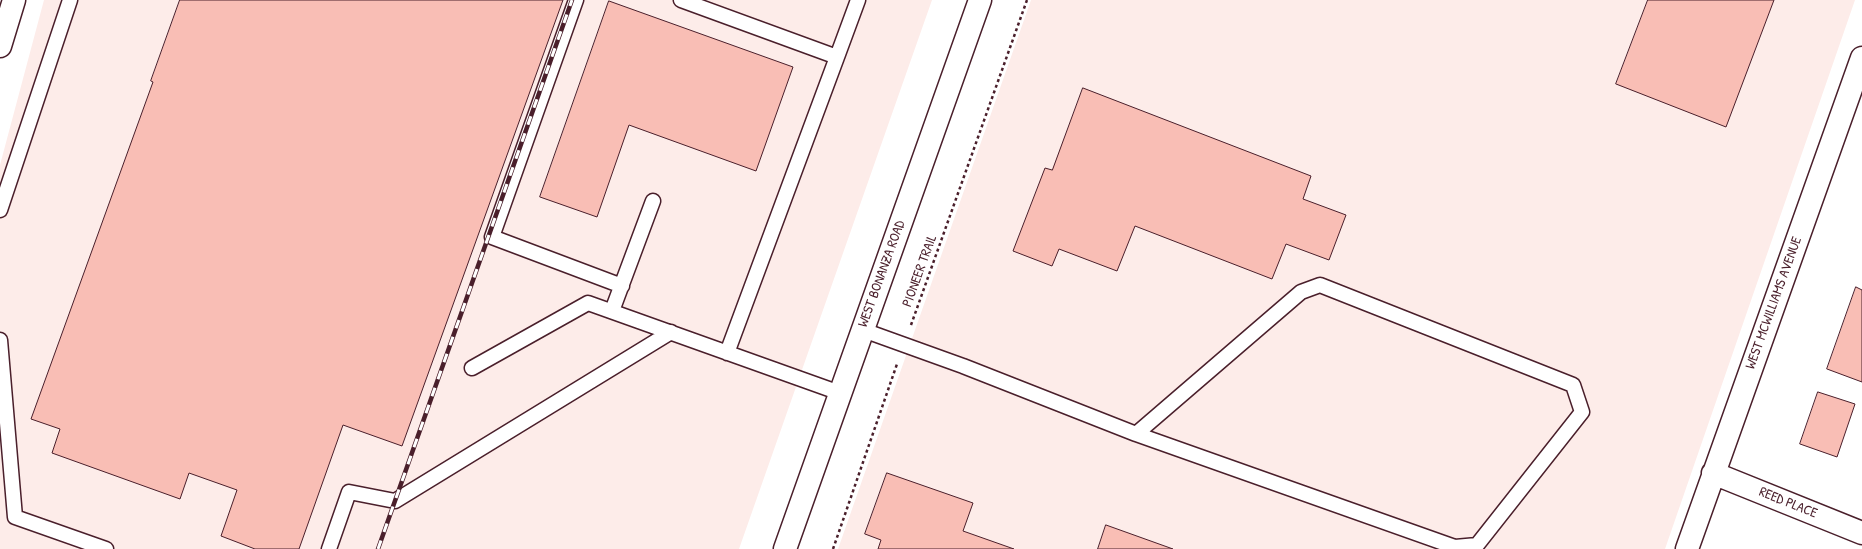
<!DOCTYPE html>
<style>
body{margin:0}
canvas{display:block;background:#fff}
</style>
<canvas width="1862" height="549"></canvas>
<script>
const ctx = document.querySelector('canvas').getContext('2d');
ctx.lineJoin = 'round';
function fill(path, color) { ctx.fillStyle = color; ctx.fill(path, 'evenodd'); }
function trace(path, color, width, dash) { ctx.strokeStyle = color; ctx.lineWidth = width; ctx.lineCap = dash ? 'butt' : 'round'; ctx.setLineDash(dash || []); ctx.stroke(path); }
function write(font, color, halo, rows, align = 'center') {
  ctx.font = font + ' "Patrick Hand",sans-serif'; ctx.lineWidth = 4; ctx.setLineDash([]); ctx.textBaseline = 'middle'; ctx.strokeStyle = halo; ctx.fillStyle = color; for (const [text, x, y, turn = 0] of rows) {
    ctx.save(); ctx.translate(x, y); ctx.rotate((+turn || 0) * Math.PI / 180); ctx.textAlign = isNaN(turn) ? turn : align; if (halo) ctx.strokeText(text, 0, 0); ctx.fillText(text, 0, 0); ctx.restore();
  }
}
const built = new Path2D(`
 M44 0H932L739 549H0V165Z
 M1031 0H1855L1665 549H838Z`);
const building = new Path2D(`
 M180 0H563L402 446 343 425 299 549H255L221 536 237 490 189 473 180 499 52 453 60 429 31 419 153 82 151 81Z
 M1648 0H1774L1726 127 1616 84Z
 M609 1 793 67 756 171 629 125 597 217 540 197Z
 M1083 88 1311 176 1303 199 1346 215 1329 260 1286 244 1272 279 1135 226 1117 271 1059 249 1052 266 1013 251 1045 168 1052 170Z
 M1856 287 1862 290V382L1827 369Z
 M1818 392 1855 404 1837 457 1800 444Z
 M887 473 973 503 963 531 1014 549H878L881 540 865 534Z
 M1106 525 1173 549H1098Z`);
const path = new Path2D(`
 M911 325 1027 0
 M833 549 897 364`);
const lane = new Path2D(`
 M576 0 492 237 622 286
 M681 0 837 57 858 0
 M0 210 70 0
 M612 311 653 201
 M863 330 963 366 1136 434 1455 547 1477 545 1582 412 1573 385 1320 285 1301 292 1136 434
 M0 340 15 517 106 549
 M727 353 837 57
 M472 368 588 303 840 393
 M329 549 349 492 395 501 671 332`);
const street = new Path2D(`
 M1713 473 1862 533
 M1687 549 1862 58`);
const secondary = new Path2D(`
 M785 549 980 0`);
const highway = new Path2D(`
 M0 46 14 0`);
const rail = new Path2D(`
 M378 549 572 0`);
const streetNames = [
 ["PIONEER TRAIL",920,271,-70],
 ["WEST BONANZA ROAD",882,274,-70],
 ["WEST MCWILLIAMS AVENUE",1774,303,-70],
 ["REED PLACE",1788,503,22]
];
fill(built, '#fdece9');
fill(building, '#f9beb5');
trace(building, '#4a1f2b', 1);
trace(lane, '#4a1f2b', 17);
trace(street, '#4a1f2b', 25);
trace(secondary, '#4a1f2b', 25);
trace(highway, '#4a1f2b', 25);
trace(path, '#4a1f2b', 2.5, [3, 3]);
trace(lane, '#fff', 14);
trace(street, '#fff', 22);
trace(secondary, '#fff', 22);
trace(highway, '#fff', 22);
trace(rail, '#4a1f2b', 4.5);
trace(rail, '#fff', 3, [9]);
write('14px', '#4a1f2b', '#fff', streetNames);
</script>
